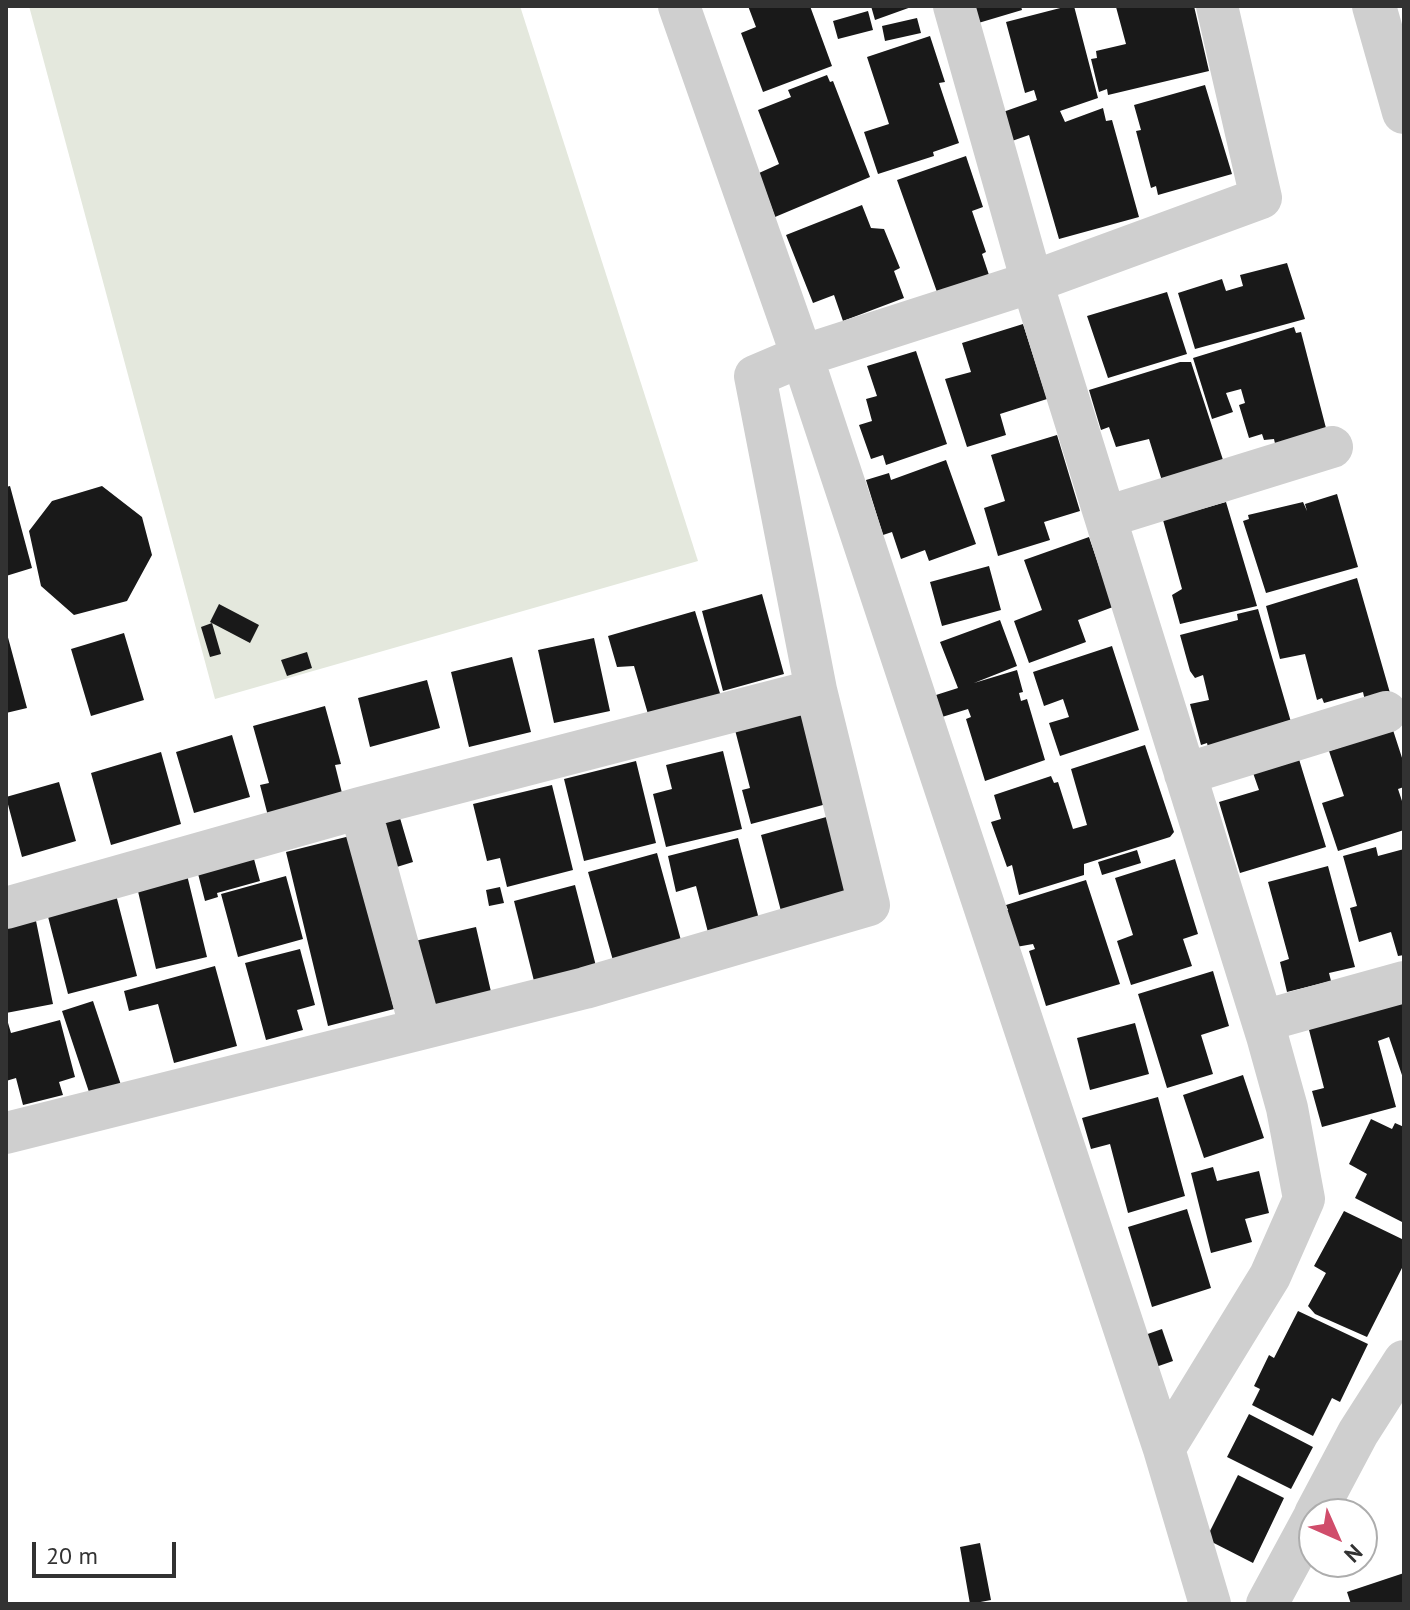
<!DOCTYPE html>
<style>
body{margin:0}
#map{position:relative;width:1410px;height:1610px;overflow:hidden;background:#fff;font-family:"PT Sans",sans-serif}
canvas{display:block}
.frame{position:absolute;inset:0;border:8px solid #323232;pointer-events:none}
.north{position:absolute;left:1298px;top:1498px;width:80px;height:80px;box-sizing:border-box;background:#fff;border:2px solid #adadad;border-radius:50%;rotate:135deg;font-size:22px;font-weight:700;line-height:32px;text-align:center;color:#323232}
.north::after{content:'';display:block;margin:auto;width:28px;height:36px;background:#d04d6b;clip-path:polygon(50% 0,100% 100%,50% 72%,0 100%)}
.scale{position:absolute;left:32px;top:1542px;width:144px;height:36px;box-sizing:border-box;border:4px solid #323232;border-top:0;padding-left:10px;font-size:24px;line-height:28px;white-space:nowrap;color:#323232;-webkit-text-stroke:6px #fff;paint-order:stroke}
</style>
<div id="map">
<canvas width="1410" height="1610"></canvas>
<div class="frame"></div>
<div class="north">N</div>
<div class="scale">20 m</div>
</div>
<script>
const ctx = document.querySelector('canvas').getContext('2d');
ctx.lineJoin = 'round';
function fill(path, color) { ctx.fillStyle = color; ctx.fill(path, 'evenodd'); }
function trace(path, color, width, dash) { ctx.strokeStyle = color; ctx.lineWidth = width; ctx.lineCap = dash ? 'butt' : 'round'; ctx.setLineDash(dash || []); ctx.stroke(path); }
const green = new Path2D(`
 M29 6H520L698 561 215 699Z`);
const building = new Path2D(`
 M748 6H810L832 66 763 92 741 33 756 27Z
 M871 6H914L875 20Z
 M970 6H1021L1022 10 975 24Z
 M1068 6H1074L1098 98 1060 111 1065 122 1103 108 1106 121 1112 120 1139 217 1059 239 1029 135 1012 141 1003 112 1037 100 1034 90 1025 93 1006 22Z
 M1194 6 1209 71 1108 95 1107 89 1099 92 1091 59 1097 58 1096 51 1126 44 1116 7Z
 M868 11 873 30 838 39 833 21Z
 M917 18 921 33 885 41 882 26Z
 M930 36 945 82 939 83 959 143 933 152 934 156 878 174 864 132 889 124 867 57Z
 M827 75 830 82 833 81 870 177 775 217 759 173 779 164 758 110 791 97 788 90Z
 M1205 85 1232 174 1158 195 1156 186 1151 188 1136 131 1141 130 1134 105Z
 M966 156 983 207 972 211 986 252 982 254 989 275 937 292 897 180Z
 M862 205 871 228 884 229 900 268 894 271 904 298 843 321 834 295 813 303 786 235Z
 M1287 263 1305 319 1195 349 1178 293 1222 279 1226 291 1243 286 1240 275Z
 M1167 292 1187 354 1108 378 1087 316Z
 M1023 324 1047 399 1000 414 1006 435 967 447 945 379 971 372 962 343Z
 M1294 327 1296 333 1301 332 1327 432 1276 448 1274 439 1264 440 1262 434 1249 438 1239 405 1245 403 1241 389 1226 393 1233 412 1212 419 1193 358Z
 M916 351 947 444 886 465 883 455 871 459 859 425 872 421 866 399 877 396 867 366Z
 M1180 362H1191L1225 466 1163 484 1149 439 1116 447 1109 427 1101 430 1089 390Z
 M1057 435 1080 511 1044 522 1050 540 998 556 984 508 1005 501 991 455Z
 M946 460 976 544 929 561 925 550 901 559 892 532 883 535 866 480 889 473 891 480Z
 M10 486 32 568 6 576V487Z
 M102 486 142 517 152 555 127 601 74 615 41 586 29 531 52 501Z
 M1337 494 1358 567 1266 593 1243 521 1249 519 1248 515 1303 502 1307 511 1305 504Z
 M1226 502 1257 606 1180 624 1172 595 1182 589 1163 520Z
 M1089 537 1113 607 1078 620 1086 642 1029 663 1014 621 1042 610 1024 560Z
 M989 566 1001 610 942 626 930 582Z
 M1357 578 1390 693 1365 701 1363 692 1324 703 1322 698 1317 700 1305 654 1280 659 1266 606Z
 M762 594 784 674 723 691 702 611Z
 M219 604 259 625 250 643 210 622Z
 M1258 609 1291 722 1208 747 1207 743 1201 745 1190 704 1209 700 1203 675 1195 678 1190 671 1180 635 1238 620 1237 614Z
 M695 611 722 700 650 721 634 666 617 667 608 636Z
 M1000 620 1017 666 974 683 1017 670 1023 692 1019 693 1021 701 1027 699 1045 760 985 781 966 719 971 717 968 709 942 717 936 695 958 688 940 642Z
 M212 623 221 654 210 657 201 627Z
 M6 630 27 708 6 713Z
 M124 633 144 700 91 716 71 649Z
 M594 638 610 711 554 723 538 650Z
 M1112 646 1139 730 1060 756 1049 723 1069 717 1063 699 1044 706 1033 672Z
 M307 652 312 668 287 676 281 660Z
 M512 657 531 732 469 747 451 672Z
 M427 680 440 728 370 747 358 698Z
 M813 705 838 801 751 824 742 790 750 788 734 726Z
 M325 706 341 764 335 765 343 797 268 816 260 785 269 783 253 726Z
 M1393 730 1404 764V787L1398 789 1404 807V830L1338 851 1322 803 1344 796 1329 751Z
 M232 735 250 797 194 813 176 752Z
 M1145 745 1174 832 1170 837 1084 864V875L1019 895 1012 865 1007 867 991 822 1001 819 994 795 1051 776 1054 783 1058 782 1073 829 1087 825 1071 769Z
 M723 751 742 829 666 847 653 794 672 789 666 765Z
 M161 752 181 824 111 845 91 773Z
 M1298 756 1326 847 1240 873 1219 802 1259 790 1252 770Z
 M636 761 656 843 584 861 564 779Z
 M59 782 76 841 22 857 6 797Z
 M552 785 573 870 507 887 500 858 487 861 473 804Z
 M830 816 850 892 781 911 761 835Z
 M400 818 413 862 387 870 375 826Z
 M350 836 394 1009 328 1026 286 852Z
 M738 838 761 927 710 940 696 886 676 892 668 856Z
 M1376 847 1378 856 1404 849V955L1398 956 1391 932 1359 942 1350 908 1357 906 1343 856Z
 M251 848 260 881 217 893 218 897 205 901 195 862Z
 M1137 850 1141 863 1102 875 1098 862Z
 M657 853 682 944 614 964 588 872Z
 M1175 859 1198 934 1183 939 1192 966 1131 985 1117 941 1133 935 1115 878Z
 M1328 866 1355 967 1329 973 1331 981 1287 992 1280 962 1289 959 1268 882Z
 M187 875 207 957 156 969 137 887Z
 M286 876 303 939 238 957 221 894Z
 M1086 880 1120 984 1046 1006 1029 951 1035 949 1033 944 1016 947 1003 911 1008 910 1006 905Z
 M575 885 596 966 534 981 514 901Z
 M500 887 504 903 489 906 486 890Z
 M115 891 137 976 68 994 46 909Z
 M35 916 53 1004 6 1013V922Z
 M476 927 492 996 422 1012 406 943Z
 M300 949 315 1005 297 1010 303 1030 266 1040 245 963Z
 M215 966 237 1046 174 1063 158 1004 129 1011 124 991Z
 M1213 971 1229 1026 1201 1035 1213 1074 1167 1088 1138 994Z
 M93 1001 121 1085 90 1095 62 1011Z
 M1404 1002V1081L1389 1037 1378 1041 1396 1107 1322 1127 1312 1091 1324 1088 1308 1026Z
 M6 1016 11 1033 60 1020 75 1077 59 1082 63 1095 23 1105 16 1078 6 1081Z
 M1135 1023 1149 1074 1090 1090 1077 1038Z
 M1243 1075 1264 1138 1204 1158 1183 1095Z
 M1158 1097 1185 1196 1128 1213 1110 1144 1091 1149 1082 1118Z
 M1371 1119 1392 1129 1395 1123 1404 1127V1223L1355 1198 1367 1174 1349 1164Z
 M1213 1167 1217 1181 1259 1171 1269 1213 1245 1219 1252 1242 1211 1253 1191 1173Z
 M1187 1209 1211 1288 1152 1307 1128 1227Z
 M1344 1211 1404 1240V1264L1367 1337 1315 1314 1308 1306 1326 1273 1314 1266Z
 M1298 1311 1368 1344 1340 1402 1332 1398 1313 1436 1252 1405 1260 1389 1254 1386 1269 1355 1274 1358Z
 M1162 1329 1173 1361 1150 1369 1139 1337Z
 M1249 1414 1313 1447 1291 1489 1227 1457Z
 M1238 1475 1284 1498 1253 1563 1206 1539Z
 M980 1543 991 1600 970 1604 960 1547Z
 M1404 1573V1604H1351L1347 1592Z`);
const minor = new Path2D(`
 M679 6 802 356 1164 1449
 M954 6 1032 282 1267 1036 1287 1108 1304 1199 1270 1276 1164 1449 1210 1604
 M1106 517 1332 447
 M1185 774 1386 712
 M360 808 421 1029
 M6 908 360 808 816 690
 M1263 1021 1404 982
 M6 1133 585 988 869 905 816 690 755 376 802 356 1032 282 1261 198 1217 6
 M1315 1514 1358 1433 1404 1361
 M1267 1604 1314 1517`);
const tertiary = new Path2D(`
 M1374 6 1404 112`);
fill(green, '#e4e8dd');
fill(building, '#191919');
trace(minor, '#cfcfcf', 42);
trace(tertiary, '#cfcfcf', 44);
</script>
